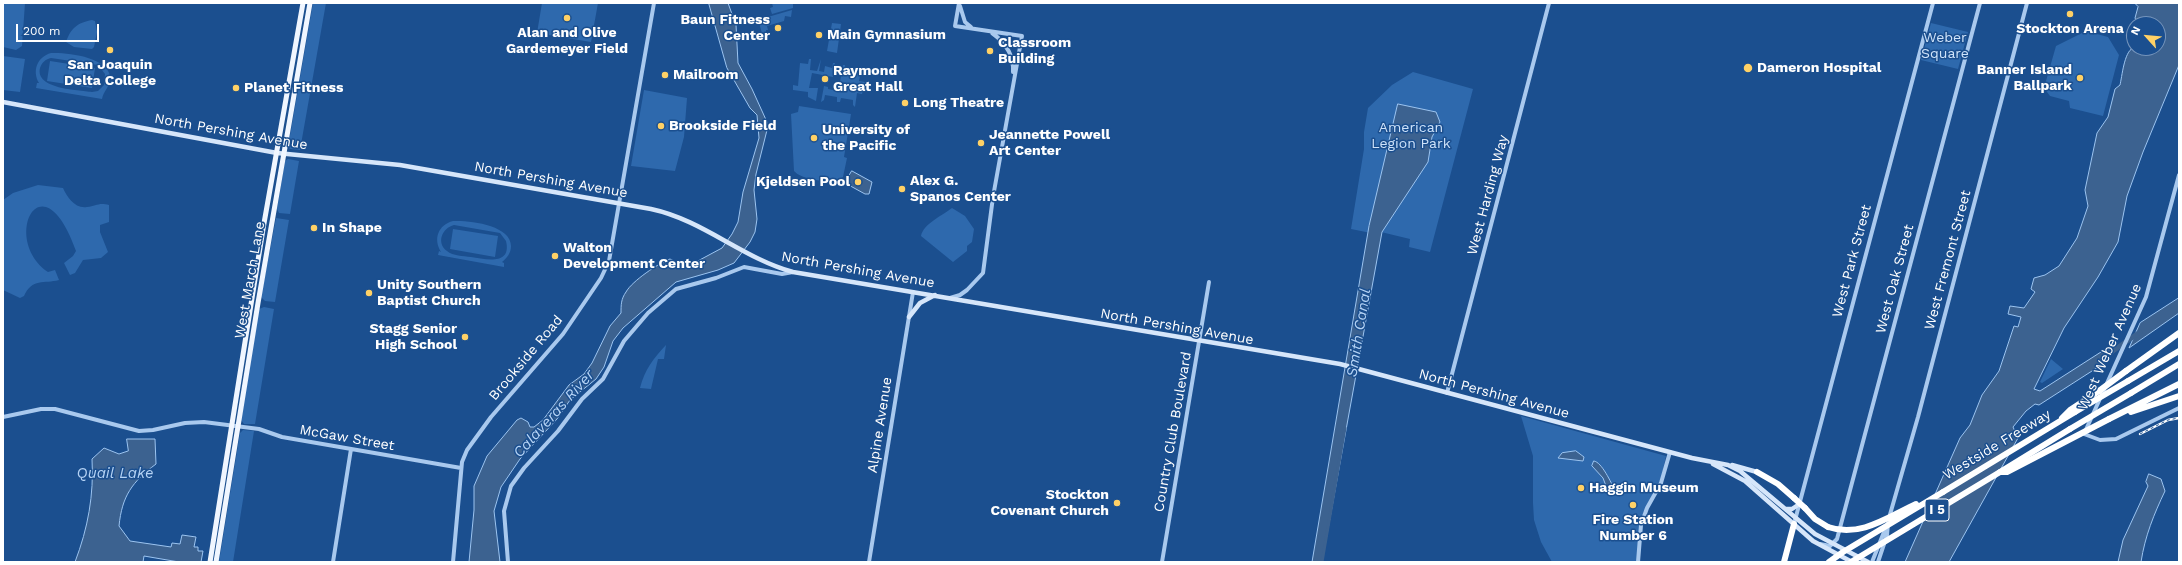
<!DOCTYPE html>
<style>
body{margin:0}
#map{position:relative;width:2182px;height:565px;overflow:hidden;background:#1b4f8f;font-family:"Work Sans",sans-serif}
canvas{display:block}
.frame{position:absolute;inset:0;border:4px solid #fff;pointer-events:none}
.north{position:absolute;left:2126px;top:16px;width:40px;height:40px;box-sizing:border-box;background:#1b4f8f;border:1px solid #7695bc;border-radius:50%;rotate:297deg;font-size:11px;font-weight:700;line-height:16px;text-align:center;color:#fff}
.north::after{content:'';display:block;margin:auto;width:14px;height:18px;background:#ffd166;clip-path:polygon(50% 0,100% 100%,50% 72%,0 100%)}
.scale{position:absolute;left:16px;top:24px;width:83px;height:18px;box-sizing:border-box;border:2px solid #fff;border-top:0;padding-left:5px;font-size:12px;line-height:14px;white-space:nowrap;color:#fff;-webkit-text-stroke:3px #1b4f8f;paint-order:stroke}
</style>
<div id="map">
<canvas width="2182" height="565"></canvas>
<div class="frame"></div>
<div class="north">N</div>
<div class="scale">200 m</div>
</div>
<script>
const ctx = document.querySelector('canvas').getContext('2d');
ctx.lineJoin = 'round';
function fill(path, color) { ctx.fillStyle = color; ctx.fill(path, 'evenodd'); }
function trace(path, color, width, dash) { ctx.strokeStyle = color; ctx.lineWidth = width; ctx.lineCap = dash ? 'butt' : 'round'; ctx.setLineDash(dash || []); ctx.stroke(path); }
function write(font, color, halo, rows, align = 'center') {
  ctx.font = font + ' "Work Sans",sans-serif'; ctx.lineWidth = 3; ctx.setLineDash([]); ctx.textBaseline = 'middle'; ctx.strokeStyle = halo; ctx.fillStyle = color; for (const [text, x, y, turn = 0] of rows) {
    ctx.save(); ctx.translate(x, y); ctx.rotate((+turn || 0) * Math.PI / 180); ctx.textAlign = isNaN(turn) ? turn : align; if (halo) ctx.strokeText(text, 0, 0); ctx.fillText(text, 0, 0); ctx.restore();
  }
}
const green = new Path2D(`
 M3 3H25L22 46 16 50 3 47Z
 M313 3H326L300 150 290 149 288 147Z
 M542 3H598L591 42 537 33Z
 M772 3H793V8L772 14 770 8 773 7Z
 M792 10 791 17 785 16 784 21 767 26 768 30H766V33L762 34 759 22 761 19Z
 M92 20 95 21 97 32 94 47 92 49 74 47 66 42C71 28 77 23 92 20Z
 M832 23 841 24 837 53 827 51Z
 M1931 23 1968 32 1958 69 1921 60Z
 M2086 31 2108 37 2119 55 2103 116 2070 108 2069 101 2050 96 2044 88 2056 46Z
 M51 53C66 52 109 57 110 77 111 86 103 91 102 99L36 88 37 83H39C32 71 37 57 51 53ZM51 58 98 65 105 74 104 85 98 91 92 92C78 90 35 89 40 68 42 62 46 59 51 58Z
 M3 56 25 59 20 92 3 90Z
 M809 59H811L810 70 817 71 821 59 819 71 824 72 825 66 832 68 833 63H835L833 77 812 73 809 88H818L816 101 808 97V92L793 90V85L798 86 800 63 808 64Z
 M50 61 95 68 92 88 47 81Z
 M843 65H845V70L858 72 862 66 859 81 865 82 864 86 859 85 858 90H863L862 94 857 93 855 107 853 105V100L841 98 840 102H837V97L825 95 824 100 821 102 824 86 828 87V89L838 91 839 87 851 89 852 84 840 82Z
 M1413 72 1473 89 1430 252 1409 247 1410 239 1381 232 1371 233 1351 229 1364 149V132L1368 108 1392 85Z
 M644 90 687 98 684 137 675 171 631 166Z
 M799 106 851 114 844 157 847 158 843 177 838 181C826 182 802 180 794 171L791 114 798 112Z
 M288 159 299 161 290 214 279 213 277 209 285 161Z
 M38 185 63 188C67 197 75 209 87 207 96 206 99 202 109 205V222L100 225V232L108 252 101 258 83 260 75 273 70 275 64 263 73 256 76 251C42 155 0 239 48 272L55 270 59 280C44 284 32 278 24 296L20 298 3 290V200L13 193Z
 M952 208 965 216 974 229 972 242 967 246V251L953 262 921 236C923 224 943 215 952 208Z
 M276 218 289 220 275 302 265 301 261 297Z
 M453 221C469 220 511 225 511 246 511 253 507 258 502 262L504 263V267L438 255 439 251 441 252C433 239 438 225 453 221ZM454 225 500 233 506 241C512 266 485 259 471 257 463 256 453 256 447 251 436 243 442 228 454 225Z
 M453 229 498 236 495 257 450 249Z
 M264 307 274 309 255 424H244L241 420 259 309Z
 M666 345 664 359H658L651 389 640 388C645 369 653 359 666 345Z
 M2051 359 2063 369 2042 383 2040 382Z
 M1521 416 1666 456 1661 479 1643 513 1638 562H1552L1541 542 1534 520 1533 503V456Z
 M243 430 254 431 233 562H219L240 433Z`);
const water = new Path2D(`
 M709 3H728L736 25 738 63 752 89 767 122V130L756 174 754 190 757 219 755 232 750 242 734 263 718 270 676 282 623 328 613 341 604 367 596 379 570 400 557 419 520 459 501 487 494 511 500 562H469L474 510V486L487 456 517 420 521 418 528 422 530 427H534L543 420 569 385 584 374 592 363 610 326 621 313C621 305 621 299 626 292 632 281 659 263 670 259L674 261 679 267 694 263 722 248 732 234 738 222 743 192 759 138 757 115 750 108 727 68Z
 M2135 3H2179V65L2143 152 2127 196 2118 242 2098 277 2064 328 2034 389 2040 391 2115 343 2106 362 2039 405 2035 404 2026 411 2013 427 2018 438 1949 562H1905L1960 438 1970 425 1982 395 1999 371 2014 326 2018 327 2021 317 2008 314 2010 306 2024 308 2035 292 2031 289 2034 278 2045 275 2059 266 2077 238 2088 206 2085 190 2097 133 2108 117 2115 89 2120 85C2122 77 2124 52 2133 48 2139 46 2151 48 2158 48V24H2138L2135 18 2138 7Z
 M1398 104 1436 112 1440 122 1432 137 1428 162 1382 232 1322 562H1312L1369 226Z
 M852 171 872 182 869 194H865L845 183Z
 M2179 298V313L2129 348 2140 323Z
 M127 439H155L156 464C132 482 122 496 119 526L130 541 171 547 172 543 180 544 182 535 196 537 194 547H198V551H203L201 562H179L144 556 143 562H75C88 528 94 495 92 459L104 448 119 454 128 451Z
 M1576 451 1584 457 1583 461 1558 458 1562 453Z
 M1594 461C1602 462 1611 483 1615 490L1613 495 1609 494 1603 478 1592 466Z
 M2149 474 2161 479 2165 491C2154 514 2145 536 2141 562H2118L2123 540 2148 486 2146 482Z`);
const canal = new Path2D(`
 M1322 562 1345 428`);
const river = new Path2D(`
 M2110 353 2140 332`);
const tertiary = new Path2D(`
 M960 6 965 22 971 27
 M992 33C1006 43 1014 55 1013 72
 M2179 175 2146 297 2084 434 2100 440 2116 439 2179 408
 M950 298 960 295 967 290 983 273 993 197 1022 36 955 26 959 3
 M1447 393 1549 3
 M3 417 41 409H55L139 431 153 430 185 423 204 422 259 429 282 437 461 468
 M1889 518 1918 417 2027 3
 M1794 524 1933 3
 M1820 544 1830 546 1837 539 1980 3
 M333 562 351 449
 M453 562 462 462 467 450 491 417 563 334 601 278 609 261 654 3
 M508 562 504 511 511 486 524 468 558 431 582 399 603 379 624 341 648 313 676 289 716 278 744 267 782 274 793 272
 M869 562 913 292
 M1162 562 1209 282
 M1638 562 1641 525 1647 508 1661 483 1670 452
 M1872 562 1886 527
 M1878 562 1887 535 1888 523`);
const secondary = new Path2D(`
 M3 102 277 153 400 165 651 209C703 220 742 258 793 272L1340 364 1692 458 1728 465 1740 471 1815 534 1868 562
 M909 317 920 303 935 295
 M1713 464 1745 481 1813 541 1852 562
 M1732 465 1757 472
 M1786 509H1792L1798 505`);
const primary = new Path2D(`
 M210 562 263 229 303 3
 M216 562 258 303 310 3`);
const motorway = new Path2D(`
 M2126 371 2179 333
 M2128 381 2179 351
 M2131 393 2179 364
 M2131 412 2179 396
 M2062 418 2070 410 2099 391
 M2109 419 2179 384
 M1757 472 1778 484 1794 498
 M2000 472 2070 429
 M1943 492 2075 412
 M1805 508 1815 519 1828 527
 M1784 562 1794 524`);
const rail = new Path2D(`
 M2140 434 2168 420 2179 418`);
const motorwayBridge = new Path2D(`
 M2099 391 2126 371
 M2075 412 2128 381
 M2070 429 2131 393
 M1794 498 1805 508
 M1828 527C1860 538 1888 517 1916 504
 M1829 562 1843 552 1943 492
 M1851 562 2000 472H2007L2109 419`);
const markers = [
 [2070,14,4,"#ffd166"],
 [567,18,4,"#ffd166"],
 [778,28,4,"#ffd166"],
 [819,35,4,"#ffd166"],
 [110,50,4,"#ffd166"],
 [990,51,4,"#ffd166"],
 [1748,68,5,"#ffd166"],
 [665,75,4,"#ffd166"],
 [2080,78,4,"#ffd166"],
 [825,79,4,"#ffd166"],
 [236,88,4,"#ffd166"],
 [905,103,4,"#ffd166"],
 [661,126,4,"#ffd166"],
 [814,138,4,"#ffd166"],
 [981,143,4,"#ffd166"],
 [858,182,4,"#ffd166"],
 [902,189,4,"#ffd166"],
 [314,228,4,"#ffd166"],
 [555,256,4,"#ffd166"],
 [369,293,4,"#ffd166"],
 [465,337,4,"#ffd166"],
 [1581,488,4,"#ffd166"],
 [1117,503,4,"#ffd166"],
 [1633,505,4,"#ffd166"]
];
const shields = [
 [1937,510,24]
];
const shieldNames = [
 ["I 5",1937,510]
];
const poiNames = [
 ["Baun Fitness",770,20,"right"],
 ["Center",770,36,"right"],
 ["Stockton Arena",2070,29,"center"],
 ["Alan and Olive",567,33,"center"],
 ["Gardemeyer Field",567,49,"center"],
 ["Main Gymnasium",827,35],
 ["Classroom",998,43],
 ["Building",998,59],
 ["San Joaquin",110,65,"center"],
 ["Delta College",110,81,"center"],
 ["Dameron Hospital",1757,68],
 ["Banner Island",2072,70,"right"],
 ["Ballpark",2072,86,"right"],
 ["Raymond",833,71],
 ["Great Hall",833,87],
 ["Mailroom",673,75],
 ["Planet Fitness",244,88],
 ["Long Theatre",913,103],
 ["Brookside Field",669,126],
 ["University of",822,130],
 ["the Pacific",822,146],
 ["Jeannette Powell",989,135],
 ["Art Center",989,151],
 ["Alex G.",910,181],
 ["Spanos Center",910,197],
 ["Kjeldsen Pool",850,182,"right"],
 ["In Shape",322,228],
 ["Walton",563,248],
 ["Development Center",563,264],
 ["Unity Southern",377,285],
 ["Baptist Church",377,301],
 ["Stagg Senior",457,329,"right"],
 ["High School",457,345,"right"],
 ["Haggin Museum",1589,488],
 ["Stockton",1109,495,"right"],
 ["Covenant Church",1109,511,"right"],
 ["Fire Station",1633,520,"center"],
 ["Number 6",1633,536,"center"]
];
const parkNames = [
 ["Weber",1945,38],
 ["Square",1945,54],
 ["American",1411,128],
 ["Legion Park",1411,144]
];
const streetNames = [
 ["North Pershing Avenue",231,132,10],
 ["North Pershing Avenue",551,180,10],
 ["West Harding Way",1488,195,-75],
 ["West Fremont Street",1948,260,-75],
 ["West Park Street",1852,261,-75],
 ["North Pershing Avenue",858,270,10],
 ["West Oak Street",1895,279,-75],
 ["West March Lane",250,280,-80],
 ["North Pershing Avenue",1177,327,10],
 ["West Weber Avenue",2110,347,-66],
 ["Brookside Road",526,358,-50],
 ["North Pershing Avenue",1494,394,15],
 ["Alpine Avenue",880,425,-81],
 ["Country Club Boulevard",1173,432,-80],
 ["McGaw Street",347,438,10],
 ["Westside Freeway",1997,445,-31]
];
const waterNames = [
 ["Smith Canal",1359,333,-81],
 ["Calaveras River",554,414,-48],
 ["Quail Lake",115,474]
];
fill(green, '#2e69ad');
fill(water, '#3c6290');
trace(water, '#9cc4f0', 1);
trace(canal, '#3c6290', 3);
trace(river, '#3c6290', 5);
trace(tertiary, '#a9c9ee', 4);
trace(secondary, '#d6e6fa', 4.5);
trace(primary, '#f0f6ff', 5);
trace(motorway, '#fff', 6);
trace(rail, '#fff', 2.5);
trace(rail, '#1b4f8f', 1, [3]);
trace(motorwayBridge, '#fff', 6);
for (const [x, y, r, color] of markers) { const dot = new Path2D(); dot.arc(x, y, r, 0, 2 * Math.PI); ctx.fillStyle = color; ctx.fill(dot); trace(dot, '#1b4f8f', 1.5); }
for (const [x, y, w] of shields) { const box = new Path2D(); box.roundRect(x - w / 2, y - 11, w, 22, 3); ctx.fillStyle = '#1b4f8f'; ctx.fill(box); trace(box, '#fff', 1); }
write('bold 13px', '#fff', null, shieldNames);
write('bold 14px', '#fff', '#1b4f8f', poiNames, 'left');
write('14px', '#cfe3fa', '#1b4f8f', parkNames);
write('14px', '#fff', '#1b4f8f', streetNames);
write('italic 15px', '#b5d3f5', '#1b4f8f', waterNames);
</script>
